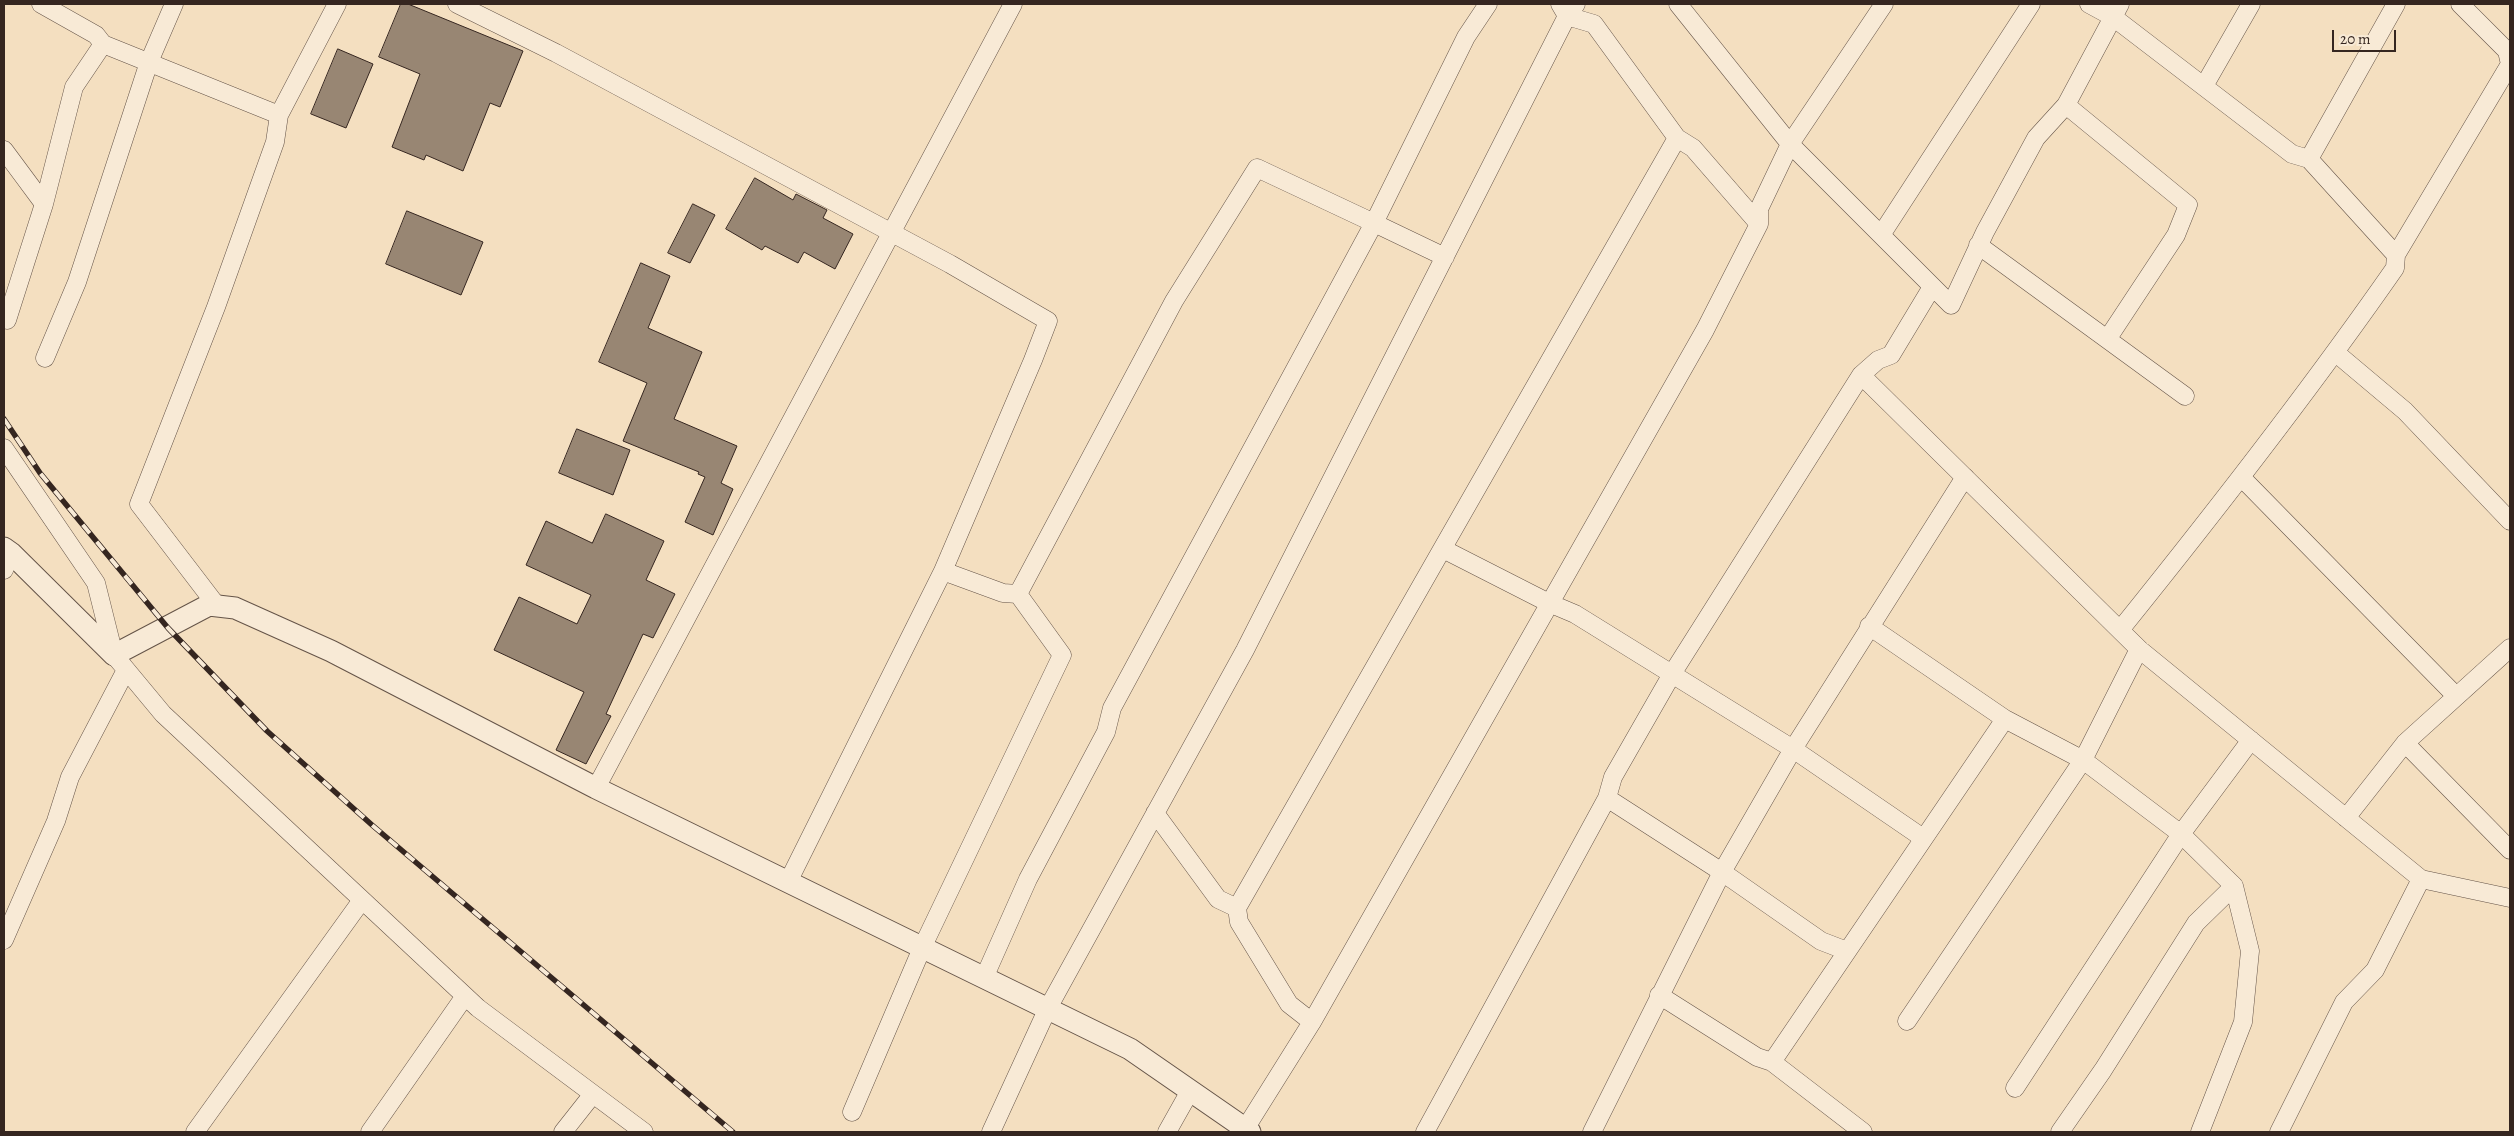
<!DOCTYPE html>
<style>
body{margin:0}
#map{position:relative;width:2514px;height:1136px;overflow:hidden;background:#f4dfc0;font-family:Alegreya,serif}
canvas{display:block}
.frame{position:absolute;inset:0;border:5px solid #352620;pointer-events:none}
.scale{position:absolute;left:2332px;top:30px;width:64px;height:22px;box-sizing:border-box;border:2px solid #352620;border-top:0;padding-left:6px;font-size:15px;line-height:18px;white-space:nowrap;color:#352620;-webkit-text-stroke:4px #f8ead6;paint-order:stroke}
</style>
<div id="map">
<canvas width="2514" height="1136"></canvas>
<div class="frame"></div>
<div class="scale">20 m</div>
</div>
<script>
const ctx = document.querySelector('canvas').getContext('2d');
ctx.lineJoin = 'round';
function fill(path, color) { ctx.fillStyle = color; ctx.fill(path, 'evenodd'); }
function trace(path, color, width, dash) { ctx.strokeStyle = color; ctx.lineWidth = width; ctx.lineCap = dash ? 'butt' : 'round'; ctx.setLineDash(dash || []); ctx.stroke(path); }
const building = new Path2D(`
 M401 4H408L523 51 500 107 490 103 463 171 426 155 424 160 392 147 420 74 379 57Z
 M338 49 373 64 346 128 311 114Z
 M755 178 793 200 796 194 827 210 823 218 853 234 835 269 804 252 798 263 765 246 762 250 726 229Z
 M693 204 715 215 690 263 668 253Z
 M407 211 483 242 461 295 386 264Z
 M641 263 670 276 648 328 702 352 674 419 737 446 721 483 733 489 713 535 685 522 705 477 698 474 699 472 623 441 647 383 599 362Z
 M577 429 630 450 613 495 559 473Z
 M606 514 664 541 646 580 675 594 653 638 643 634 606 714 611 716 586 764 556 750 584 692 494 650 519 597 577 624 591 595 526 565 546 521 592 543Z`);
const minor = new Path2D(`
 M41 4 96 35 103 44 279 115
 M457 4 556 53 950 264 1048 321 1033 360 943 571 788 882
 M1576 4 1567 16 1594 24 1677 138 1693 148 1759 224
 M1678 4 1790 144 1951 305 1985 232 2036 138 2066 105 2120 4
 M2089 4 2113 17 2292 154 2309 159 2396 255
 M2204 86 2251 4
 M2066 105 2188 205 2176 235 2108 338
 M4 150 44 204
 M2309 159 2396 4
 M1881 235 2031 4
 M1978 245 2185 396
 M1445 257 1374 223 1466 37 1488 4
 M7 320 44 204 74 87 103 44
 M2336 353 2405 411 2510 521
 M45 358 77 282 149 62 174 4
 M1861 375 2139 649 2421 879 2510 898
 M4 448 96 583 114 655 163 714 478 1008 644 1132
 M2242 478 2456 696
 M1443 549 1549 603 1575 614 1793 749 1923 838
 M4 570 11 553
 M943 571 1003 593 1018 594
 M217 606 139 504 216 307 275 142 279 115 337 4
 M1869 626 2005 719 2083 760 2181 834 2234 886 2196 923 2103 1070 2060 1132
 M2120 630C2215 512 2308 393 2395 268L2396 255 2510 64 2507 51 2460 4
 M2405 743 2510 850
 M596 788 1013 4
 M1607 798 1722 872 1821 941 1847 951
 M1155 813 1218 899 1237 908
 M2346 818 2405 743 2510 648
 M4 940 56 821 70 777 126 670
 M984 978 1028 879 1106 732 1112 708 1374 223 1257 168 1174 301 1018 594
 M1659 995 1757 1057 1772 1062 1863 1132
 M1907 1021 2083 760 2139 649
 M1312 1022 1289 1004 1239 922 1237 908 1677 138
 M1772 1062 2005 719
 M2015 1088 2181 834 2251 740
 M852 1112 922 948 1062 655 1018 594
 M1245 1129 1312 1022 1705 330 1759 224V209L1790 144 1884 4
 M195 1132 362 900
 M370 1132 465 996
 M563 1132 593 1094
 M991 1132 1047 1010 1245 650 1567 16 1560 4
 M1167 1132 1190 1091
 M1425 1132 1607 798 1613 777 1672 674 1861 375 1878 360 1891 355 1932 287
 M1592 1132 1722 872 1793 749 1965 477
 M2200 1132 2243 1022 2250 951 2234 886
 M2279 1132 2344 1002 2375 970 2421 879`);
const tertiary = new Path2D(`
 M4 548 11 553 114 655 209 605 235 608 331 651 596 788 1130 1049 1250 1132`);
const rail = new Path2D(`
 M4 419 40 473 168 628 267 731 372 825 733 1132`);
fill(building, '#988673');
trace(building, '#352620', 1);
trace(minor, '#655448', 19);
trace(tertiary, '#655448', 23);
trace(minor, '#f8ead6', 18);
trace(tertiary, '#f8ead6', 21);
trace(rail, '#352620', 5.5);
trace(rail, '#f8ead6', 4, [11]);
</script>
